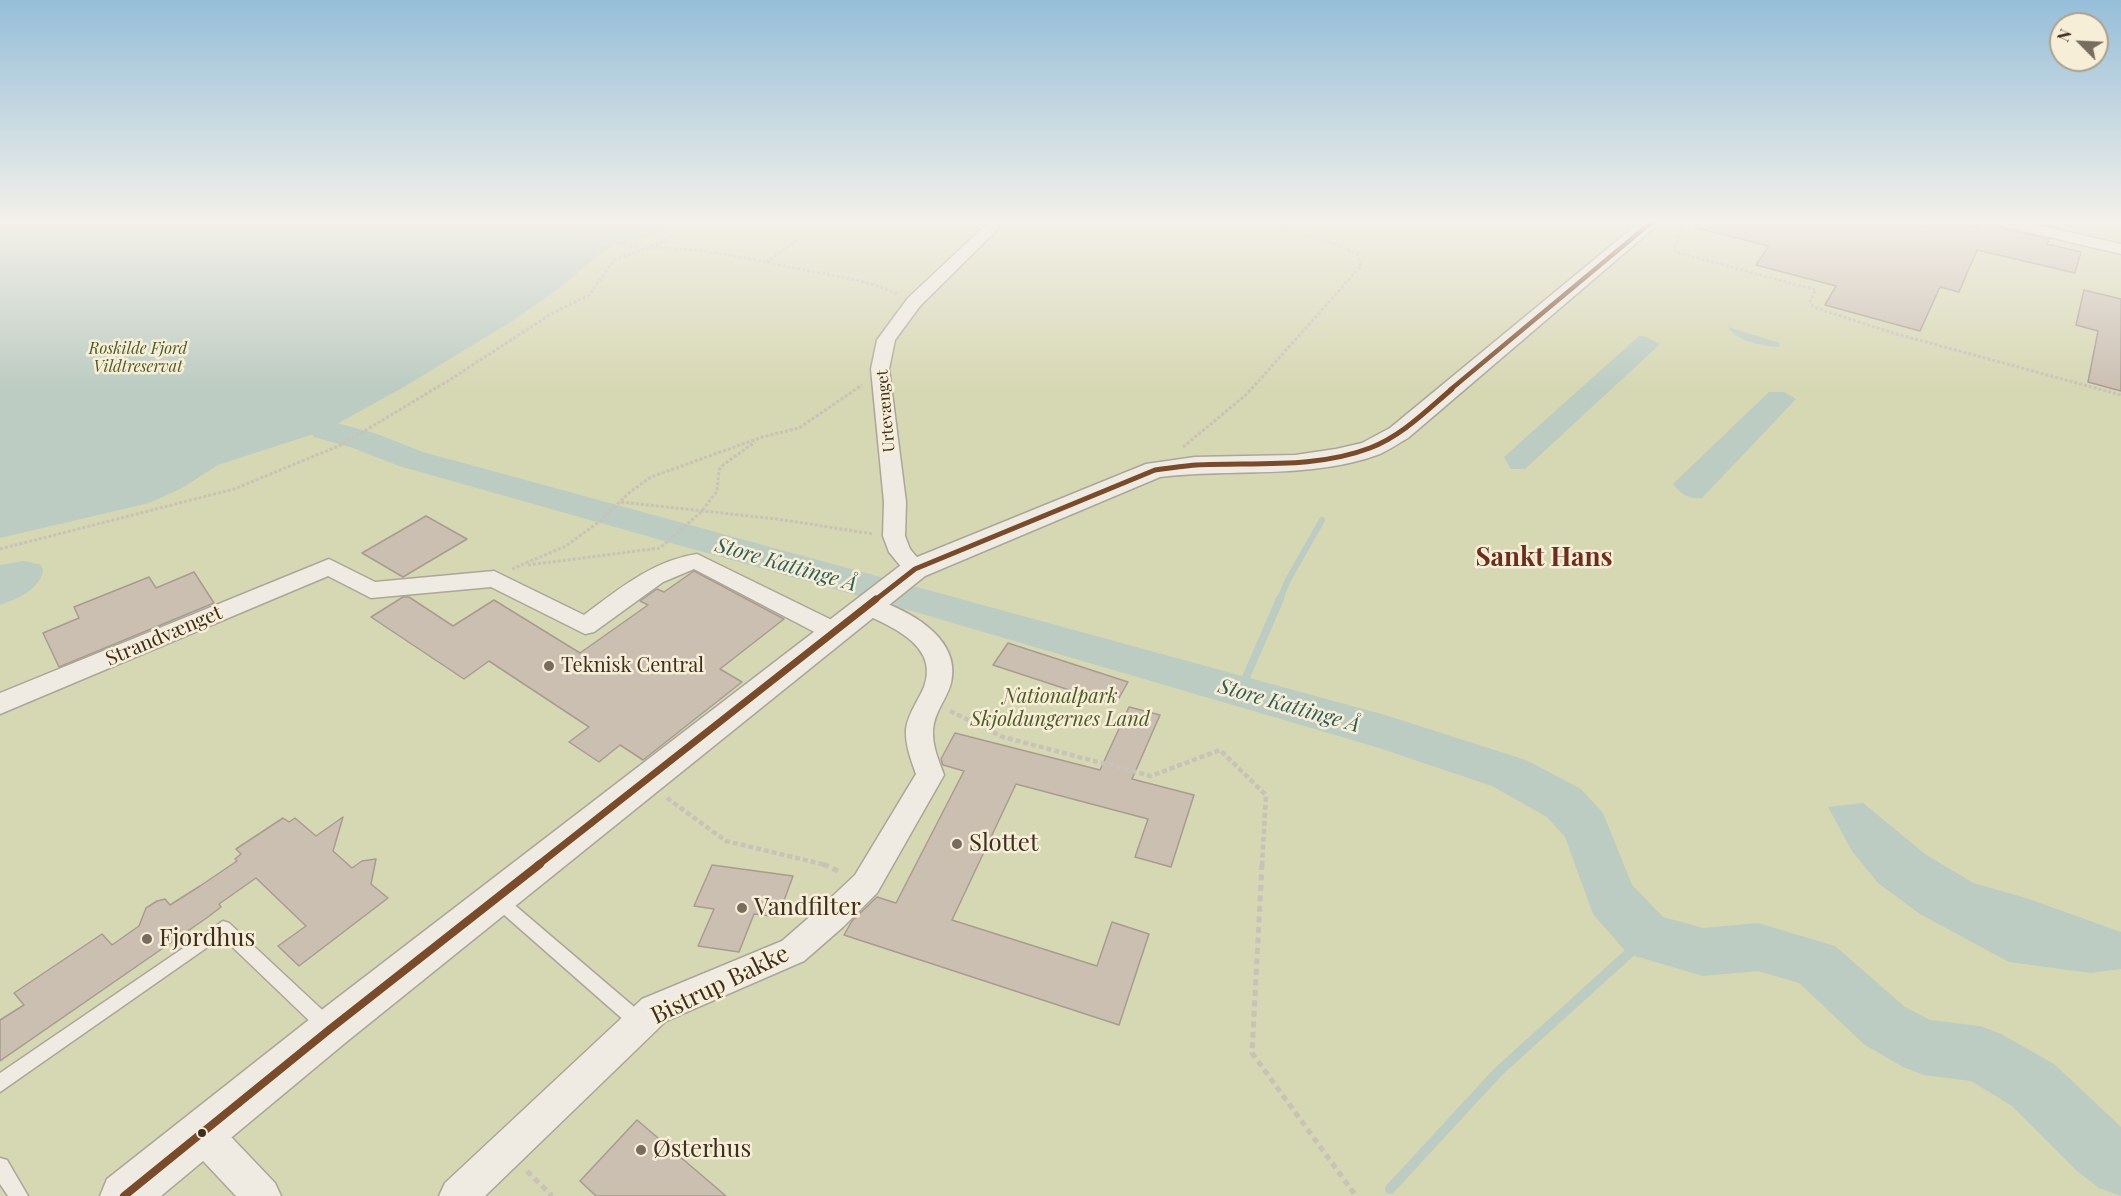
<!DOCTYPE html>
<meta charset="utf-8">
<style>
body{margin:0}
#map{position:relative;width:2121px;height:1196px;overflow:hidden;background:#e7e0d1;font-family:"Playfair Display",serif}
canvas{display:block}
.north{position:absolute;left:2049px;top:12px;width:60px;height:60px;box-sizing:border-box;background:#f7eed8;border:2px solid #ada18e;border-radius:50%;rotate:294deg;font-size:16px;font-weight:700;line-height:24px;text-align:center;color:#3d2e20}
.north::after{content:'';display:block;margin:auto;width:21px;height:27px;background:#786c5e;clip-path:polygon(50% 0,100% 100%,50% 72%,0 100%)}
</style>
<div id="map">
<canvas width="2121" height="1196"></canvas>
<div class="north">N</div>
</div>
<script>
const ctx = document.querySelector('canvas').getContext('2d');
ctx.lineJoin = 'round';
function fill(path, color) { ctx.fillStyle = color; ctx.fill(path, 'evenodd'); }
function trace(path, color, width, dash) { ctx.strokeStyle = color; ctx.lineWidth = width; ctx.lineCap = dash ? 'butt' : 'round'; ctx.setLineDash(dash || []); ctx.stroke(path); }
function write(font, color, halo, rows, align = 'center') {
  ctx.font = font + ' "Playfair Display",serif'; ctx.lineWidth = 5; ctx.setLineDash([]); ctx.textBaseline = 'middle'; ctx.strokeStyle = halo; ctx.fillStyle = color; for (const [text, x, y, turn = 0] of rows) {
    ctx.save(); ctx.translate(x, y); ctx.rotate((+turn || 0) * Math.PI / 180); ctx.textAlign = isNaN(turn) ? turn : align; if (halo) ctx.strokeText(text, 0, 0); ctx.fillText(text, 0, 0); ctx.restore();
  }
}
const green = new Path2D(`
 M0 221H2121V1196H0Z`);
const water = new Path2D(`
 M0 221H685L653 236 613 246 601 253 558 289 514 320 402 388 326 430 218 465 182 488 149 503 0 538Z
 M1728 327 1780 343 1779 347C1763 346 1736 341 1728 327Z
 M1639 336 1646 337 1660 344 1525 469H1511L1504 457Z
 M1769 392H1784L1796 399 1702 498C1688 499 1682 495 1673 484Z
 M24 561 41 565 43 571C39 590 17 599 0 605V565Z
 M1863 803 1925 854 1973 883 2026 898 2121 932V969L2091 973 2009 962 1920 914 1878 883 1852 851 1828 807Z`);
const streamFar2 = new Path2D(`
 M1279 601 1288 580 1322 520`);
const streamFar1 = new Path2D(`
 M1240 691 1280 599`);
const stream = new Path2D(`
 M1390 1189 1498 1072 1647 937`);
const river = new Path2D(`
 M326 420 377 434 423 452 1385 715 1526 760 1581 789 1603 813 1632 885 1663 917 1703 928 1758 923 1835 946 1905 1007 1930 1020 1980 1026 2001 1034 2054 1064 2121 1127V1196L2099 1188 2077 1171 2012 1106 1971 1081 1924 1075 1903 1067 1865 1045 1799 983 1758 971 1703 976 1628 954 1593 914 1565 837 1547 817 1492 786 1376 747 905 609 399 466 353 448 314 437 309 430 314 423Z`);
const building = new Path2D(`
 M1696 221H1898L1935 230 1939 221 1977 228V221H1990L1993 226 2049 239 2047 244 2081 252 2075 273 1977 250 1959 292 1940 287 1920 331 1825 305 1836 286 1756 265 1769 246 1696 228Z
 M2084 290 2121 299V391L2088 382 2098 331 2076 325Z
 M426 516 467 539 403 577 362 553Z
 M694 571 784 619 720 669 742 682 643 760 620 745 599 762 569 742 589 727 489 661 464 679 371 617 403 597H409L453 626 494 600 580 653 648 605 640 601 657 589 664 592Z
 M194 572 214 603 59 667 43 633 79 618 74 607 149 577 156 588Z
 M1008 643 1128 682 1115 705 993 665Z
 M1129 707 1160 715 1132 779 1194 795 1171 867 1135 857 1148 819 1016 784 952 920 1097 966 1112 922 1149 934 1119 1025 844 935 852 921 877 897 896 903 964 771 943 765 941 759 955 733 1100 770Z
 M343 817 333 851 352 868 362 861 376 859 371 884 388 898 299 966 278 946 306 926 256 878 219 904 221 907 208 917 0 1061V1020L24 1005 14 993 102 934 112 945 139 926 146 908 157 901 165 899 170 905 200 886 237 861 235 859 241 854 236 849 283 818 289 822 295 818 316 836Z
 M712 865 793 876 778 917 754 914 739 952 698 946 714 909 694 906Z
 M637 1120 726 1196H596L580 1181Z`);
const pathFar2 = new Path2D(`
 M1685 221 1674 248 1676 252 1816 290 1810 301 1813 307 1893 333 2121 395
 M576 232 639 248
 M649 248C700 247 749 259 799 269 833 276 866 279 897 294
 M766 262 823 221
 M1183 447 1247 394 1361 266 1357 254 1328 241 1246 221
 M621 502 777 519 873 534
 M0 549 234 489 341 445 451 379 551 314 589 295 614 260 658 244 701 221
 M528 565 660 548 701 512 717 491 719 470 723 465 755 442
 M512 569 566 546 600 521 630 492 651 477 762 437 799 428 862 385`);
const pathFar1 = new Path2D(`
 M950 711 1003 737 1151 776 1220 750 1266 795 1262 865
 M667 798 726 841 826 865`);
const path = new Path2D(`
 M823 864 842 873
 M1262 864 1252 1053 1356 1196
 M527 1171 552 1196`);
const service = new Path2D(`
 M499 894 504 896 646 1017 648 1023 646 1029 640 1031 634 1029 494 906 491 901 494 896Z
 M223 921 229 923 332 1019 334 1025 332 1031 326 1033 320 1031 222 937 0 1092V1073Z
 M0 1158 7 1160 28 1196H8L0 1184Z`);
const minor = new Path2D(`
 M990 221H1006L920 306 895 340 889 369 906 502 905 536 910 549 927 569 923 574 915 577 907 574 889 552 883 536 884 502 871 369 877 340 908 298Z
 M1992 221H2020L2121 244V254L1994 224Z
 M697 554 844 626 847 632 844 638 835 641 826 638 694 569 663 582 594 632 585 634 491 587 371 598 328 576 0 714V693L329 559 375 582 494 571 584 615C619 589 652 561 697 554Z
 M869 598C906 608 962 637 951 683 947 699 934 712 933 730 932 746 939 761 944 775L877 893 843 927 804 961 666 1021 485 1196H439L445 1183 642 999 782 941 821 907 855 875 916 774C911 760 905 745 906 729 908 714 918 701 924 687 940 645 890 626 860 612L857 606 860 600Z
 M201 1114 214 1119 275 1183 281 1196H236L188 1145 183 1132 188 1119Z`);
const tertiary = new Path2D(`
 M1641 221H1662L1408 438C1399 443 1389 450 1380 454 1310 480 1233 468 1160 477L925 576 345 1043 161 1196H100L107 1179 315 1015 905 562 1146 464 1195 457 1295 455 1336 449 1362 443 1390 428Z`);
const bus1Far3 = new Path2D(`
 M1450 390 1653 221`);
const bus1Far2 = new Path2D(`
 M874 601 915 569 1155 470C1169 468 1183 466 1196 465 1254 462 1315 469 1370 448 1402 436 1427 410 1452 389`);
const bus1Far1 = new Path2D(`
 M538 865 876 599`);
const bus1 = new Path2D(`
 M124 1196 330 1029 540 864`);
const markers = [
 [549,666,6,"#786c5e"],
 [957,844,6,"#786c5e"],
 [742,908,6,"#786c5e"],
 [147,939,6,"#786c5e"],
 [202,1133,5,"#3d2e20"],
 [641,1150,6,"#786c5e"]
];
const farParknames = [
 ["Roskilde Fjord",138,349],
 ["Vildtreservat",138,367]
];
const farStreetnames = [
 ["Urtevænget",886,411,-95]
];
const streetNames = [
 ["Strandvænget",164,636,-23]
];
const poiNames = [
 ["Teknisk Central",561,666]
];
const parkNames = [
 ["Nationalpark",1060,697],
 ["Skjoldungernes Land",1060,720]
];
const waterNames = [
 ["Store Kattinge Å",786,565,16],
 ["Store Kattinge Å",1289,706,16]
];
const nearPoinames = [
 ["Slottet",969,844],
 ["Vandfilter",754,908],
 ["Fjordhus",159,939],
 ["Østerhus",653,1150]
];
const nearStreetnames = [
 ["Bistrup Bakke",720,985,-26]
];
const districtNames = [
 ["Sankt Hans",1544,558]
];
fill(green, '#d6d7b3');
fill(water, '#bcccc2');
trace(streamFar2, '#bcccc2', 6);
trace(streamFar1, '#bcccc2', 8);
trace(stream, '#bcccc2', 10);
fill(river, '#bcccc2');
fill(building, '#cbbfb2');
trace(building, '#a89c90', 1.5);
trace(service, '#ada599', 3);
trace(minor, '#ada599', 3);
trace(tertiary, '#ada599', 3);
trace(pathFar2, '#c8c2b9', 3, [3, 2]);
trace(pathFar1, '#c8c2b9', 4.5, [5, 3]);
trace(path, '#c8c2b9', 5, [6, 4.5]);
fill(service, '#efebe3');
fill(minor, '#efebe3');
fill(tertiary, '#efebe3');
trace(bus1Far3, '#7a4b2a', 4.5);
trace(bus1Far2, '#7a4b2a', 5);
trace(bus1Far1, '#7a4b2a', 7);
trace(bus1, '#7a4b2a', 8);
const sky = ctx.createLinearGradient(0, 0, 0, 389);
sky.addColorStop(0, '#96bed9');
sky.addColorStop(0.57, '#f4f1ea');
sky.addColorStop(1, '#f4f1ea00');
ctx.fillStyle = sky;
ctx.fillRect(0, 0, 2121, 389);
for (const [x, y, r, color] of markers) { const dot = new Path2D(); dot.arc(x, y, r, 0, 2 * Math.PI); ctx.fillStyle = color; ctx.fill(dot); trace(dot, '#f7eed8', 2); }
write('italic 16px', '#4d5a26', '#f7eed8', farParknames);
write('16px', '#3d2e20', '#f7eed8', farStreetnames);
write('20px', '#3d2e20', '#f7eed8', streetNames);
write('20px', '#3d2e20', '#f7eed8', poiNames, 'left');
write('italic 20px', '#4d5a26', '#f7eed8', parkNames);
write('italic 21px', '#2f5d5a', '#f7eed8', waterNames);
write('24px', '#3d2e20', '#f7eed8', nearPoinames, 'left');
write('24px', '#3d2e20', '#f7eed8', nearStreetnames);
write('bold 26px', '#6b2e1e', '#f7eed8', districtNames);
</script>
